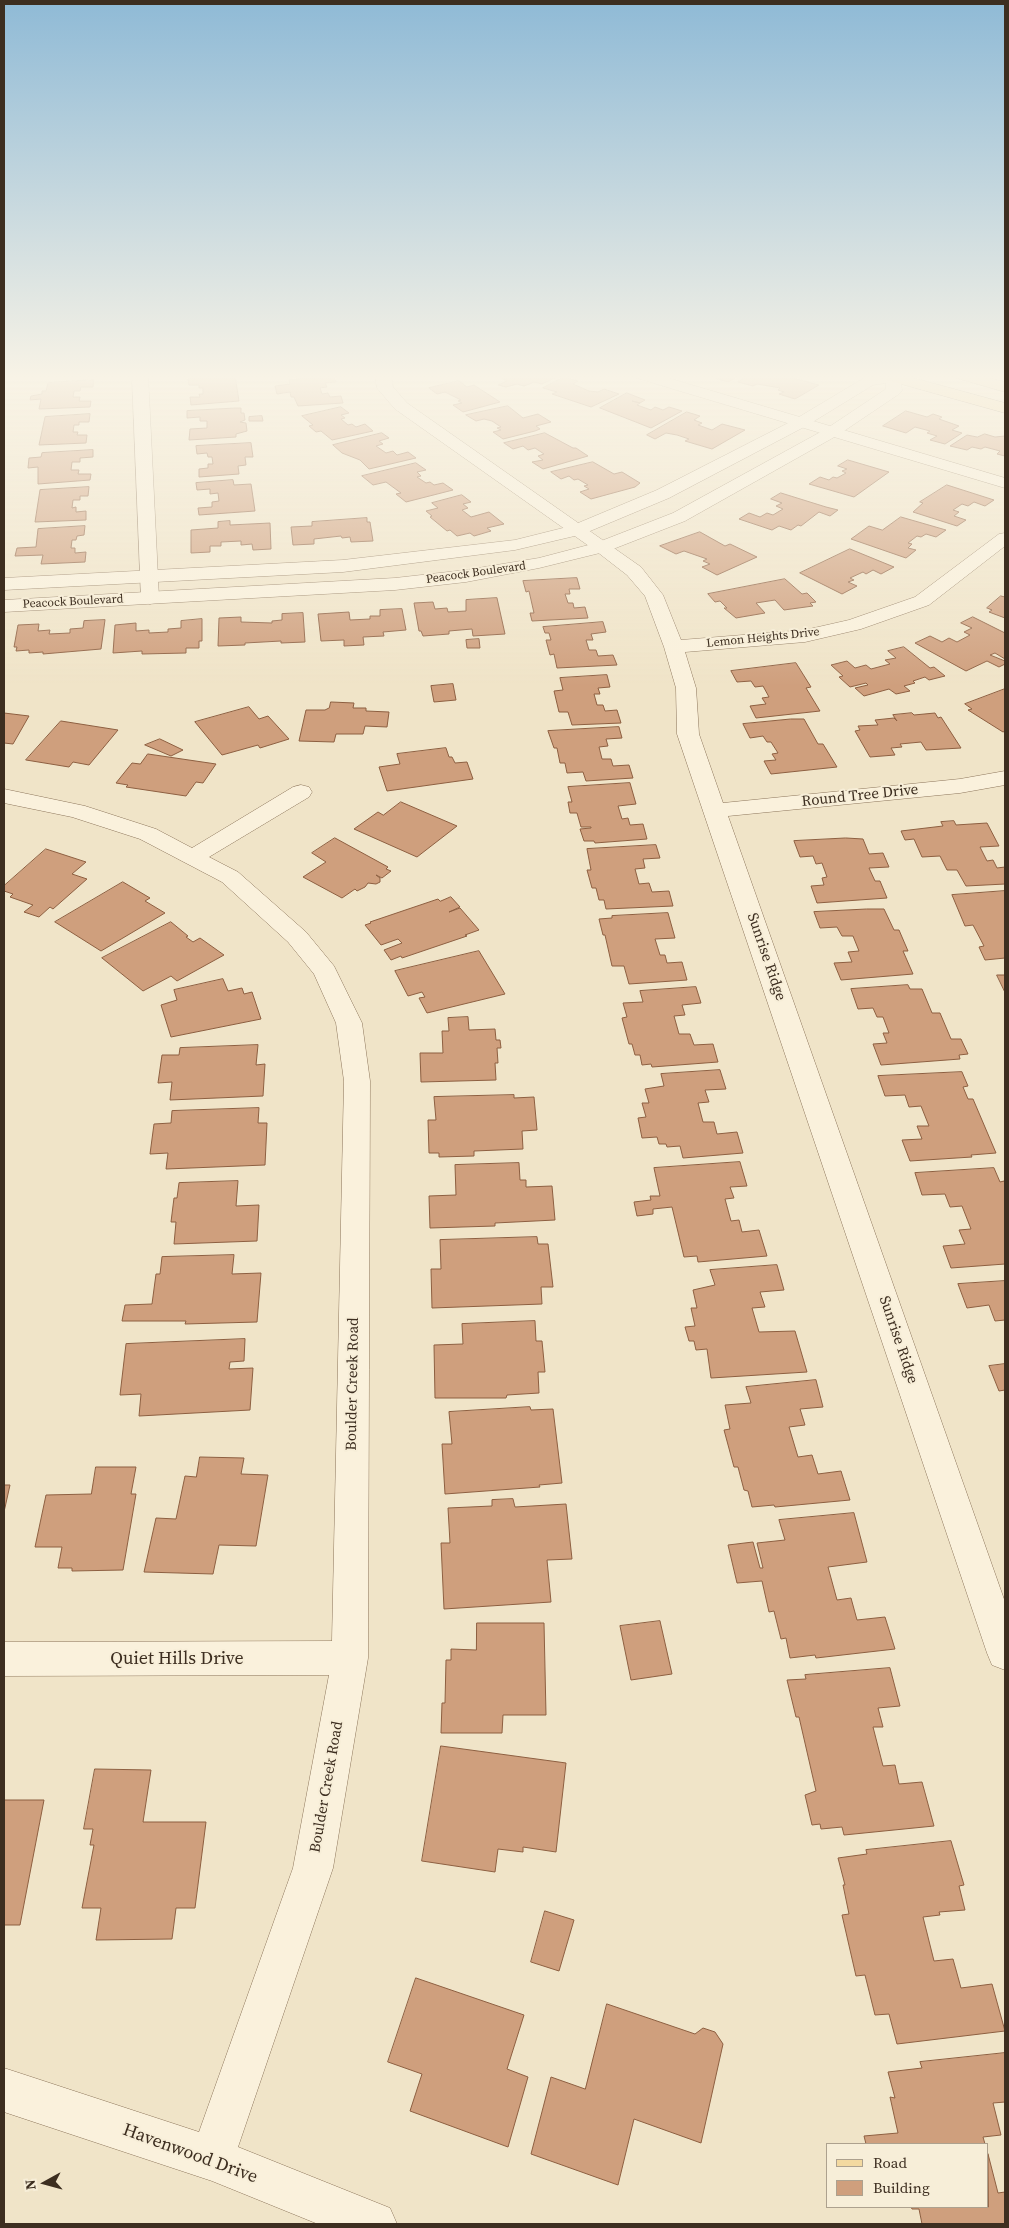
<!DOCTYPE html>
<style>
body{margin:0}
#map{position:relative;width:1009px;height:2228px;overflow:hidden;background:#f0e4c8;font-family:"Source Serif 4",serif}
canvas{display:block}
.frame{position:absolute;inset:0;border:5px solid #3d2e20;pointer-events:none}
.legend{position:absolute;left:826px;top:2143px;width:162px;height:65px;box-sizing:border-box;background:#f7eed8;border:1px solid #ada18e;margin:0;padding:6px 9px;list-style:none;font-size:15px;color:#3d2e20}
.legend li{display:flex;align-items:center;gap:10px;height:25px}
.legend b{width:25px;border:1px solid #ada18e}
.north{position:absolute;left:20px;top:2158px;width:50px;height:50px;-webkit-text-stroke:4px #f7eed8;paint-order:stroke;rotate:263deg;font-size:14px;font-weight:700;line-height:20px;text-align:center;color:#3d2e20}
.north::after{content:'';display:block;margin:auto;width:18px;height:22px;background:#3d2e20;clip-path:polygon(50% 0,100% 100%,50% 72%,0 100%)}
</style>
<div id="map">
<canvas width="1009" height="2228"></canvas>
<div class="frame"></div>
<ul class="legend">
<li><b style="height:6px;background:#f3d9a0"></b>Road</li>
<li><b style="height:14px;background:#cf9f7d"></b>Building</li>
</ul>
<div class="north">N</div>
</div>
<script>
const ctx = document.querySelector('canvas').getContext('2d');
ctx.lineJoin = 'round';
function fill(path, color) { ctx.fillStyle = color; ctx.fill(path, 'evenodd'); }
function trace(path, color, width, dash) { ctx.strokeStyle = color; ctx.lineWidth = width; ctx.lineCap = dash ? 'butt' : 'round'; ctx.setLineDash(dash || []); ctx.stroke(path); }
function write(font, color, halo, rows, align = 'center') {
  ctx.font = font + ' "Source Serif 4",serif'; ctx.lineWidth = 4; ctx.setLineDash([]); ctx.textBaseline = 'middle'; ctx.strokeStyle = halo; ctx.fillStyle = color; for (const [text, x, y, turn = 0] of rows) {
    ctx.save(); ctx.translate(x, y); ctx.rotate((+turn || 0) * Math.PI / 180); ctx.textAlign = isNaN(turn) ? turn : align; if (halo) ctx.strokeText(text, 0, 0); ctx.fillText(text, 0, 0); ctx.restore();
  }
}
const building = new Path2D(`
 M492 374H563L542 384 534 382 524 386 517 384 506 387 498 385 507 381Z
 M712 374H742L728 382 709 376Z
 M751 374H778L819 385 795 399 779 394 784 392 778 390 780 388 757 384 753 386 738 382Z
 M235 375 239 401 191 405 190 397H200L199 394H203V388H199V385H189L188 378Z
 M334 376 336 382 325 383 327 387 320 388 322 394 328 393 330 397 341 396 343 403 298 406 294 397H291L290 392 277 394 275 386 290 384 289 380Z
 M564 377 578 381 573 384 589 391 598 392 604 389 619 394 591 407 552 394 557 392 543 388Z
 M94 380 93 387H81L80 391H74L73 397H80L79 401H91L90 407 39 409 41 399 30 400 31 396 42 394V391H46L48 383Z
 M459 381 467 387 474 385 500 402 463 412 453 405 462 403 458 401 461 400 445 392 437 394 429 388Z
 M627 393 645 400 640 403 632 401 640 403 637 405 651 410 655 407 663 410 669 407 682 411 651 428 600 408Z
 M508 406 523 418 538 414 551 422 536 426 540 429 535 431 503 439 493 432 501 430 497 428 501 427 492 421 484 419 476 421 466 415Z
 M341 407 349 413 341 415 345 418 341 419 348 425 352 424 356 427 365 424 373 431 332 440 321 431 316 432 309 426 313 425 302 416Z
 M236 408H241V413H244L245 420 240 422 246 423 247 431 236 434V437L189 440 190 429 207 428V421H200V417L187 418V411Z
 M906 411 927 417 933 414 942 417 939 419 959 426 952 430 962 433 945 444 930 440 937 436 927 433 930 431 915 427 906 433 883 426Z
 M687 412 700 416 694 420 702 423 698 425 712 430 722 424 745 430 712 449 685 441 689 439 677 435 666 433 655 439 647 435Z
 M90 414 89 422H79V425H74L73 432H78L77 435H87L86 443 39 445 45 417Z
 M262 416 263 421H249V417Z
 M382 433 389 438 379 441 383 444 376 446 386 453 393 451 397 455 408 452 416 458 369 469 360 460 342 453 333 445Z
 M545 433 573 448H576L588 456 543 469 532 462 543 460 538 456 544 454 535 448 528 450 523 446 513 449 504 443Z
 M985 434 995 437 1005 436V456L997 454 1000 451 985 447 981 449 972 447 967 450 950 446 967 435 977 437Z
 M251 443 253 457H245L246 465 238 466 239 474 199 477V469L208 468V464H213L212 457H208L207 453 197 454 196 446Z
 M93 450V457L80 458V462H72L71 470H79L78 474H91L90 480 38 484V467L28 468 29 458 41 457 42 453Z
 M848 460 889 472 854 497 809 484 820 477 829 480 833 477 837 478 846 473 842 471 847 469 838 466Z
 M593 462 614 474 622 472 640 483 635 487 591 499 580 492 589 489 584 486 588 485 578 479 574 480 569 476 561 479 551 472Z
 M416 463 426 470 417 472 421 476 417 477 426 483 430 482 434 485 443 483 453 490 406 502 396 494 401 493 386 482 373 485 362 476Z
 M233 480 234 485 251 484 255 511 199 515 198 508 212 507V502L219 501 218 493 210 494V489L197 490 196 483Z
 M947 485 994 500 985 506 974 502 968 506 962 504 953 510 959 512 954 516 966 520 957 526 913 512 923 503 920 502Z
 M89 487 88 496H80V500H73L72 508 76 507V512L86 511V520L35 522 40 490Z
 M781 493 826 507 838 510 830 516 819 512 801 526 798 525 791 530 779 526 772 530 739 519 749 513 760 517 767 513 773 515 783 509 776 506 782 503 771 499Z
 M462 495 471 502 463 504 468 508 462 510 471 517 489 512 504 524 487 528 491 531 474 536 470 533 457 536 450 530 447 531 430 517 432 516 426 511 438 508 432 503Z
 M901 517 946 530 936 537 926 534 921 537 917 536 908 543 912 544 908 548 916 550 906 558 851 539 869 526 882 530Z
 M367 518V522H370L373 541 351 542 350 537 342 538 341 536 314 539V544L293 545 291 527 312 526V522Z
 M230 521V525L270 523 271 549 253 550 252 544 241 545V541L221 542V546H210V552L191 553V530L218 528V522Z
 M85 526 84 535 77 536 76 540H72L71 548H75V553L86 552 85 562 41 564 43 555 15 556 17 548 36 547 38 529Z
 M700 532 725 546 730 544 757 557 717 575 702 567 710 564 703 561 707 559 684 551 676 554 660 546Z
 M850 549 894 567 881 574 873 570 866 574 863 572 850 578 854 580 848 582 857 586 842 594 800 573Z
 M577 578 580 589H569L570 594H565L568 603H573L574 608 585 607 588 618 532 621 530 613H534L529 591 526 592 523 581Z
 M785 579 802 594 807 593 816 602 810 603 813 606 784 610 775 600 756 603 765 613 736 618 724 608H727L720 601 715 602 708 594Z
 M1001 596 1005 597V618L989 612 992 610 987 608Z
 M497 598 505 634 473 636 472 629 449 631V634L423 636 421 631H419L414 603 433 602 435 609 447 608 448 612 466 611V600Z
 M402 609 406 630 383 632 384 636 363 637 364 645 344 646V640L321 641 318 614 349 612 350 620 370 619V616H380V610Z
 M303 613 305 642 281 643V641L245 643V645L218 646 219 618 241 617V622L272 623V621L282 620V614Z
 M973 617 1005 633V659L995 653 990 655 1005 661V664L999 667 987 661 966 671 915 643 930 636 942 642 949 638 957 642 970 635 964 632 972 628 961 623Z
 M202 619V641H199V648H186V653L142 654V651L113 653 115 625 136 623V631L149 630V633L168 632V629L181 628V621Z
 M105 620 101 649 43 654V652L29 653V650L16 651 17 647H14L18 625 39 624 38 631 50 630 49 634 70 633V629L83 628 84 621Z
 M603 622 606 632 591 634 593 640H586L589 650H596L598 656 613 655 617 665 557 668 554 654 550 655 546 640H551L549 633H545L543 627Z
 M479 639 480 648H467L466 640Z
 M904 647 930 668 934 667 945 676 929 680 925 677 913 681 915 683 904 686 910 691 896 694 889 689 864 696 855 688 868 685 866 683 850 687 839 677 843 676 831 665 847 661 855 668 866 665 871 669 890 664 885 660 896 658 888 651Z
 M796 663 811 687 806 688 820 711 756 718 750 706 766 704 762 698 769 697 763 686 755 687 751 681 737 682 731 671Z
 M607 675 610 687 598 688 600 694H594L597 705H603L605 711 617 710 621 723 572 725 568 712H559L554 691 563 690 560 678Z
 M453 684 456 700 434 702 431 686Z
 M1005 689V731L1003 732 968 710 972 709 965 704Z
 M331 702 354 703 353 708H366V711L389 712 387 727 365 726 363 734H336L334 742 299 741 306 710H325L329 708Z
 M249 707 259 719 268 716 289 739 260 748 258 745 222 755 195 722Z
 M4 713 29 716 13 744 4 743Z
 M912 713 914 715 935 713 938 718 941 717 961 748 926 750 921 742 900 744 902 747 891 748 895 755 870 757 855 731 860 730 858 726 878 725 875 720 894 718 897 721 893 715Z
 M791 719H804L818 744H823L837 767 771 774 764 761 776 760 772 754 778 753 771 742H767L763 736 750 738 743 724Z
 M61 721 118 730 89 765 73 762 69 767 26 760Z
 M619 727 622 738 606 739 608 746 599 747 602 759H611L613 766 629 765 633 778 586 781 583 772 567 773 565 763H560L557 748H554L548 731Z
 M160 739 183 750 171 756 145 745Z
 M446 748 449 757H452L455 763 467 762 473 779 387 791 379 767 400 764 397 754Z
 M148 754 216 764 203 783 196 782 186 796 126 787 128 785 116 783 132 763 140 764Z
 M630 783 636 804 618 806 622 819 628 818 630 825 643 824 647 839 595 843 594 841H584L580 829 591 828V827H581L577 813H570L568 802H572L568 787Z
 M401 802 457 826 417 857 354 829 378 812 383 815Z
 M954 821 956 825 987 823 999 846 980 847 987 861 993 860 997 868 1005 867V884L966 886 957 870H947L940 856 922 857 914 839 905 840 901 831 943 826 941 822Z
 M335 838 388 867 386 869 391 871 382 878 376 875 380 878V882L376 884 368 883 365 887 357 891 355 889 342 898 303 877 326 862 312 853Z
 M846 838 863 839 869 854 883 853 889 867 869 868 875 881H880L887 898 817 903 811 886 824 885 822 878 827 877 822 863 816 864 813 856 800 857 794 841Z
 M656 845 660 858 643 859 645 868 635 869 639 884 649 883 652 892 669 891 673 906 606 909 604 900H599L596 888H592L587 870H591L587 849Z
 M46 849 86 862 72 874 87 879 53 909 50 907 39 917 24 912 33 905 10 897 13 894 4 891V886Z
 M123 882 150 898 145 901 165 913 101 951 55 922Z
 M1005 891V958L985 960 979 947 984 946 973 925 965 926 952 895Z
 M451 897 460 907 449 912 460 908 479 930 465 935 467 936 402 958 401 956 391 960 384 950 402 943 398 939 381 945 365 925 371 923 370 922 438 899 440 901Z
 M867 909H884L894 930H899L908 951H903L913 974 841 980 834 963 852 962 848 952 859 951 853 936H842L837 927 820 928 814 912Z
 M668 913 675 938 655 939 660 955H665L667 963 682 962 687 980 629 984 624 966H612L605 935H603L599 919 612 918V916Z
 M171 922 188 936 186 937 193 942 200 938 224 955 177 981 171 976 143 991 102 958Z
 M479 951 505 994 427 1013 419 998 425 997 422 992 408 996 395 971Z
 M997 975H1005V992Z
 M223 979 228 991 242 988 244 994 252 992 261 1019 171 1037 161 1005 177 1000 174 990Z
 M908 985 910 989H922L932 1013H940L951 1039H961L968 1054 959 1055 960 1059 881 1065 873 1044 887 1043 883 1033H889L883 1017H877L873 1008 858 1009 851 989Z
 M696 987 701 1003 682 1005 685 1015 674 1016 679 1034H690L694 1045 713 1044 718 1062 652 1067 651 1064 642 1065 640 1055H635L632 1044H629L622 1018 627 1017 623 1003 643 1002 640 991Z
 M468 1017 469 1030 495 1029 496 1040H500L501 1048H497L498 1063H495L496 1080 421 1082 420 1053H443L442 1031H449L448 1018Z
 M258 1045 256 1065 265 1064 263 1096 170 1100 172 1082 158 1083 162 1055H179L180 1048Z
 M720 1070 726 1089 705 1090 709 1102 698 1103 703 1122H714L717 1134 737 1132 743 1153 683 1158 680 1146 667 1147 666 1144H659L657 1137 642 1138 638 1118 646 1117 642 1103H649L645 1089 664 1086 661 1074Z
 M962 1072 968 1086 963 1087 968 1099H973L996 1153 971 1155 972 1157 910 1161 902 1140 922 1139 917 1126H929L921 1106 909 1107 905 1095 885 1096 878 1076Z
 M514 1095V1098L534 1097 537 1130 522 1131 523 1149 474 1151V1156L439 1157V1153H429L428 1120H436L434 1097Z
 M259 1108 258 1123H267L265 1165 166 1169 168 1153 150 1154 154 1124 171 1123 172 1111Z
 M740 1162 747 1186 730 1187 734 1198 725 1199 731 1221 739 1220 742 1232 759 1230 767 1256 698 1262 697 1256 684 1257 672 1207 653 1209V1214L637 1216 634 1202 651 1200 650 1196H660L654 1168Z
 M519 1163 520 1180H526V1187L552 1186 555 1220 495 1223V1226L430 1228 429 1196 456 1195 455 1165Z
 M994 1168 1000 1182 1004 1181 1005 1183V1264L951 1268 943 1246 965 1244 959 1230 971 1229 962 1206 950 1207 945 1194 922 1195 915 1173Z
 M238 1181 236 1206 259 1205 257 1241 174 1244 176 1222H171L174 1198H177L179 1183Z
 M537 1237 538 1244H548L553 1287H541L542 1304 432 1308 431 1269H441L440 1240Z
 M234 1255 232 1274 261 1273 257 1322 185 1324 186 1321H122L125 1305 152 1304 156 1274H160L162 1257Z
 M777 1265 784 1290 760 1292 765 1307 752 1308 759 1332 795 1331 807 1372 711 1378 707 1349 696 1350 694 1341H689L685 1327 695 1326 691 1308H697L693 1290 715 1285 710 1270Z
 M1005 1281V1320L995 1321 989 1305 967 1308 958 1284Z
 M535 1321 536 1341H542L545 1372H538L539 1393 507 1395 506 1398H435L434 1345 463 1344 462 1324Z
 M245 1339 244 1361 230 1362 229 1369 253 1368 250 1410 139 1416 141 1394 120 1395 126 1344Z
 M1005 1364V1390L999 1391 989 1366Z
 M816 1380 823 1407 800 1409 805 1425 789 1427 798 1457 812 1455 818 1474 841 1471 850 1500 775 1507 774 1505 752 1507 748 1491 744 1490 738 1467H734L724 1430 730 1429 725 1405 751 1403 746 1387Z
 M530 1407 531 1410 553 1409 562 1483 539 1485 540 1487 445 1494 442 1444H452L449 1412Z
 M200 1457 244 1458 241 1474 268 1475 256 1546 219 1545 213 1574 144 1572 156 1518 176 1519 185 1476 196 1477Z
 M96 1467H136L131 1494H136L123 1570 72 1571V1568H58L62 1547H35L46 1495 91 1494Z
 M4 1485H10L4 1512Z
 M513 1499 515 1507 566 1504 572 1559 547 1560 551 1602 444 1609 441 1543H450L448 1508 492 1506V1500Z
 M854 1513 867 1562 828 1567 837 1600 851 1598 857 1620 885 1617 895 1649 816 1658 815 1655 790 1658 786 1638 781 1639 774 1611 769 1612 762 1581 737 1583 728 1545 753 1542 760 1568H763L757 1543 785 1540 779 1520Z
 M660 1621 672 1674 631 1680 620 1626Z
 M477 1623H544L546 1715H503L502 1733H441L442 1703H445L446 1660H451V1649L476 1650Z
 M890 1668 900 1706 878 1708 883 1727H873L883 1766 895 1765 899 1784 922 1782 934 1826 844 1835 842 1827 821 1829 820 1824 812 1825 805 1795 816 1791 799 1717H796L787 1680 806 1679 805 1675Z
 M441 1746 566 1763 556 1852 523 1847V1852L498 1849 495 1872 422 1861Z
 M95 1769 151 1770 143 1822H206L195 1908H176L172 1939 96 1940 101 1908H82L94 1845H90L93 1829H84Z
 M4 1800H44L20 1925H4Z
 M951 1841 964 1885 959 1886 965 1910 939 1912 940 1915 923 1917 934 1961 953 1959 961 1988 992 1984 1005 2031 897 2044 889 2014 875 2015 865 1975 856 1976 842 1915 849 1914 843 1885H845L838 1858 867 1854 866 1850Z
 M545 1911 574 1920 559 1971 531 1962Z
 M416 1978 524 2015 507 2069 528 2077 508 2147 410 2111 422 2074 388 2062Z
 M607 2004 695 2034 703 2028 715 2032 723 2044 701 2143 634 2119 618 2185 531 2154 551 2077 585 2089Z
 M1005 2053V2102L993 2103 1001 2135 983 2137 985 2144H866L864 2136 898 2133 890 2097 895 2098 888 2072 922 2068 920 2062Z
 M988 2154 998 2193 1005 2192V2224H922L919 2209H912L911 2207H988Z`);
const minor = new Path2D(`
 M132 374H148L159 598 157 602 150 604 143 602 141 598Z
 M375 374H391L393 387 407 403 641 567 663 595 681 640 805 630 849 620 915 597 999 534 1005 533V546L929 605 861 629 805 642 685 652 696 688 699 734 723 803 960 779 1005 771V785L960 793 728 816 1005 1602V1670L992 1665 987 1653 677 734 676 688 664 647 645 596 627 575 596 551 395 409 377 388Z
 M631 374H655L1005 478V488L633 377Z
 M301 785 309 787 312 792 309 797 209 857 238 872 306 932 334 966 362 1023 370 1081 368 1658 333 1868 238 2147 390 2208 397 2224H318L212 2181 4 2112V2068L199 2132 293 1868 329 1675 4 1676V1642L332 1641 344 1081 336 1023 314 974 288 942 222 882 140 839 72 817 4 803V789L85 806 156 829 192 848 293 787Z`);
const tertiary = new Path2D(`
 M886 374H905L901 379 902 391 899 394 838 435 685 521 608 551 539 568 466 582 395 590 4 612V600L395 578 466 570 539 558 596 543 673 513 826 429 886 389V383L873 385 806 426 669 498 583 534 515 550 343 572 4 590V578L343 560 515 540 571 526 657 490 794 420 864 378Z`);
const primary = new Path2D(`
 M874 374H899L1005 403V413L876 377Z
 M951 374H976L1005 382V392L953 377Z`);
const farStreetnames = [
 ["Peacock Boulevard",476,573,-8],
 ["Peacock Boulevard",73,602,-3],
 ["Lemon Heights Drive",763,638,-6]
];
const streetNames = [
 ["Round Tree Drive",860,796,-6],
 ["Sunrise Ridge",766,957,71],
 ["Sunrise Ridge",898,1340,71],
 ["Boulder Creek Road",353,1384,-89],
 ["Boulder Creek Road",327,1787,-80]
];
const nearStreetnames = [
 ["Quiet Hills Drive",177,1659],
 ["Havenwood Drive",190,2154,20]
];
fill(building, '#cf9f7d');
trace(building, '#8d5f41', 1);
trace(minor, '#8d765c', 1);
trace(tertiary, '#8d765c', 1);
trace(primary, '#5b4430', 1);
fill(minor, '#faf1dc');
fill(tertiary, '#faf1dc');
fill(primary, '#f3d9a0');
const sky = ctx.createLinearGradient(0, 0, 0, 686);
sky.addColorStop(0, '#8fbad6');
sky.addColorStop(0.55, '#f8f3e6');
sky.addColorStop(1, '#f8f3e600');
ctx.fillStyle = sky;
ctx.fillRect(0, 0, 1009, 686);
write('12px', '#3d2e20', '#f7eed8', farStreetnames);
write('15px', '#3d2e20', '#f7eed8', streetNames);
write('18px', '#3d2e20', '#f7eed8', nearStreetnames);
</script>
